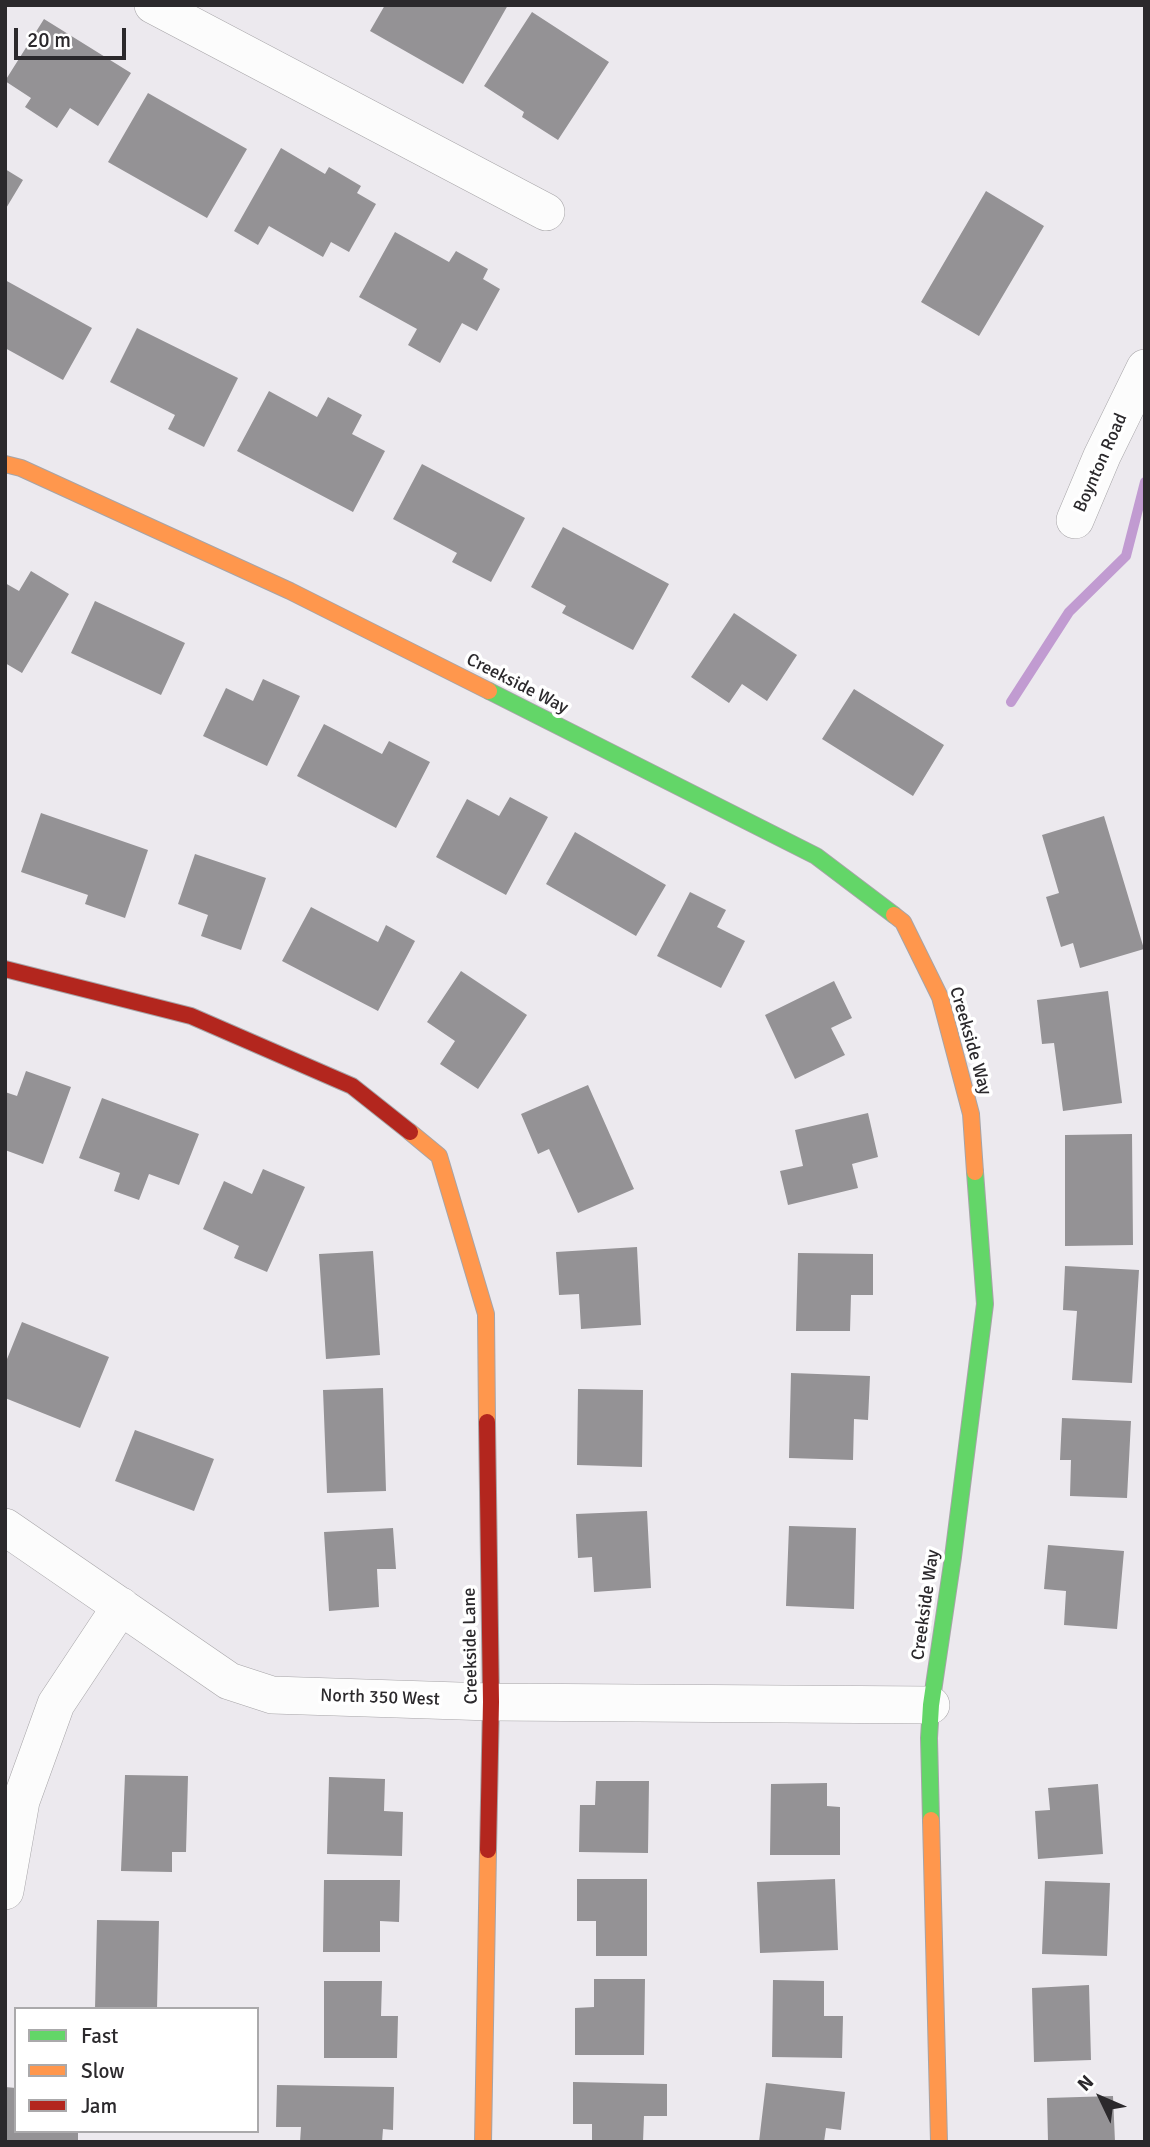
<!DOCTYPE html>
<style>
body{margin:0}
#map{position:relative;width:1150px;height:2147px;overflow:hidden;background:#ece9ee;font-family:Signika,sans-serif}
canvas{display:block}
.frame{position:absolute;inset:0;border:7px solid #2b292c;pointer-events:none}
.legend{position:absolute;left:14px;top:2007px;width:245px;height:126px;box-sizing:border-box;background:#fff;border:2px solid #aaa9ab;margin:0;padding:9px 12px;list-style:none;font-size:21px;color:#2b292c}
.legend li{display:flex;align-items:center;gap:14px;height:35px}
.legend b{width:35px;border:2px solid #aaa9ab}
.north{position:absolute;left:1066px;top:2063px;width:70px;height:70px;-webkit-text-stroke:5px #fff;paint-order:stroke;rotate:314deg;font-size:19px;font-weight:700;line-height:28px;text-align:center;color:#2b292c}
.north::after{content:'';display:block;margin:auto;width:24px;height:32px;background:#2b292c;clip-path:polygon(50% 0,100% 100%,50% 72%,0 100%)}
.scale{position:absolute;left:14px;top:28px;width:112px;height:32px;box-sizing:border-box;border:4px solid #2b292c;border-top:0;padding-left:9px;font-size:21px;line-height:24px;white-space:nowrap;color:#2b292c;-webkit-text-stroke:5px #fff;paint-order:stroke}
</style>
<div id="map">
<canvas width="1150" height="2147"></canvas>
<div class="frame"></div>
<ul class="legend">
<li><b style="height:9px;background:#63d668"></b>Fast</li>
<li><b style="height:9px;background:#ff974d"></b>Slow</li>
<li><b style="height:9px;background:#b3261e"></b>Jam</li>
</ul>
<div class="north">N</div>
<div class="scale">20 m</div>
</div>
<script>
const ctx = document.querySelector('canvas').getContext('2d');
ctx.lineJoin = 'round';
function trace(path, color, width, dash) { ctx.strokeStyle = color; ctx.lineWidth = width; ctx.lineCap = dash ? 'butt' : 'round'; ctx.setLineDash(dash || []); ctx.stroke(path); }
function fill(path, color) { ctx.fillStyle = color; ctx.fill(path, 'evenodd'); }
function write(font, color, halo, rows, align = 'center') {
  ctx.font = font + ' Signika,sans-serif'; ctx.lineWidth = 7; ctx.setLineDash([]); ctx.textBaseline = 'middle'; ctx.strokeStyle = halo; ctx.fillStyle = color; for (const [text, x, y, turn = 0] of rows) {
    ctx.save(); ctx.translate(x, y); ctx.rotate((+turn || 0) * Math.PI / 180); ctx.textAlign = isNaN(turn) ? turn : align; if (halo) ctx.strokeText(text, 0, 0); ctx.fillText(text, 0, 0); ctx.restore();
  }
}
const stream = new Path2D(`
 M1011 702 1069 612 1126 556 1145 482`);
const building = new Path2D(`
 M385 5H508L463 84 370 31Z
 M532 12 609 62 558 140 522 117 524 112 484 86Z
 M44 19 131 73 98 126 70 108 57 128 25 107 31 98 5 81Z
 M148 93 247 149 207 218 108 162Z
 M281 148 325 174 329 167 361 186 357 193 376 204 349 252 331 242 323 257 269 226 258 245 234 231Z
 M5 169 23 180 5 210Z
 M986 191 1044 226 979 336 921 302Z
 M395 232 449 262 456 251 488 269 483 279 500 289 477 331 462 323 440 363 408 345 417 329 359 297Z
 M5 280 92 328 63 380 5 348Z
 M137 328 238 378 204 447 168 429 175 415 110 382Z
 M269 391 317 417 328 397 362 415 352 434 385 451 353 512 237 451Z
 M422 464 525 518 491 582 452 562 457 553 393 519Z
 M563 527 669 584 633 650 562 613 566 606 531 587Z
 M31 571 69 594 22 673 5 663V583L19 591Z
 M95 601 185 643 161 695 71 653Z
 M734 613 797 655 767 701 742 684 729 703 691 677Z
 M263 679 300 696 267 766 203 736 226 688 253 701Z
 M854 689 944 745 913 796 822 739Z
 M324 724 382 754 389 741 430 762 396 828 297 776Z
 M510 797 548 817 506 895 436 857 467 799 499 816Z
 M41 813 148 850 125 918 85 904 88 895 21 872Z
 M1104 816 1144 949 1080 968 1073 943 1061 947 1046 897 1059 893 1042 835Z
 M575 832 666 885 636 936 546 884Z
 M195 854 266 878 241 950 201 936 208 915 178 904Z
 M690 892 726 910 717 927 745 941 721 988 657 956Z
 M311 907 378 942 386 925 415 941 378 1011 282 961Z
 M461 971 527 1015 478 1089 440 1064 455 1041 427 1022Z
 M834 981 852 1018 831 1028 845 1055 795 1079 765 1015Z
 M1108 991 1122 1103 1063 1111 1054 1043 1042 1044 1037 1000Z
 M26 1071 71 1087 43 1164 5 1150V1092L17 1096Z
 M588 1085 634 1189 578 1213 549 1149 538 1154 521 1114Z
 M102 1098 199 1134 179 1185 149 1174 139 1200 114 1191 120 1173 79 1158Z
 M868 1113 878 1157 852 1164 858 1188 788 1205 780 1171 803 1166 795 1130Z
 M1132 1134 1133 1245 1065 1246V1135Z
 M263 1169 305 1187 267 1272 234 1258 239 1246 203 1229 224 1181 252 1194Z
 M637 1247 641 1325 581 1329 579 1294 559 1295 556 1252Z
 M373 1251 380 1355 326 1359 319 1254Z
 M798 1253 873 1254V1295H851L850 1331H796Z
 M1065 1266 1139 1270 1132 1383 1072 1380 1077 1311 1063 1310Z
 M22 1322 109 1357 80 1428 5 1398V1364Z
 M791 1373 870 1376 868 1420 854 1419 853 1460 789 1458Z
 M383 1388 386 1491 327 1493 323 1390Z
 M578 1389 643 1390 642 1467 577 1465Z
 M1062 1418 1131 1421 1127 1498 1070 1496 1071 1460H1060Z
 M135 1430 214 1459 194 1511 115 1481Z
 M647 1511 651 1588 594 1592 592 1557 578 1558 576 1514Z
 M789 1526 856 1528 854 1609 786 1606Z
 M393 1528 396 1569H377L379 1607 329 1611 324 1532Z
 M1048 1545 1124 1551 1117 1629 1064 1625 1066 1591 1044 1589Z
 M125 1775 188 1776 186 1852H172V1872L121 1871Z
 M329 1777 385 1779 384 1811 403 1812 402 1856 327 1854Z
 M596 1781H649L648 1853 579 1852 580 1805H595Z
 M827 1783V1806L840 1807V1855H770L771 1784Z
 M1098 1784 1103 1854 1038 1859 1035 1811 1050 1810 1048 1788Z
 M577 1879H647V1956H596V1921H577Z
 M835 1879 838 1950 760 1953 757 1882Z
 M324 1880H400L399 1922 380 1921V1952H323Z
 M1045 1881 1110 1883 1107 1956 1042 1954Z
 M97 1920 159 1921 157 2009H95Z
 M594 1979H645L644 2055H575V2008L594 2007Z
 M773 1980 824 1981V2016H843L842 2058 772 2057Z
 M324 1981H382L381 2016H398L397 2058H324Z
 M1089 1985 1091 2060 1034 2062 1032 1988Z
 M573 2082 667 2084V2116H644L643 2142H592V2124H573Z
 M766 2083 845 2092 841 2130 826 2128 824 2142H759Z
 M277 2085 394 2087 393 2130 383 2129 382 2142H300L301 2127H276Z
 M5 2087 16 2088V2131H78V2142H5Z
 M1113 2096 1115 2142H1048L1047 2098Z`);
const street = new Path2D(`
 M153 5 546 212
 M1075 520 1102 456 1145 368
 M5 1527 229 1681 272 1695 491 1702 931 1705
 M5 1891 21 1801 56 1704 121 1606`);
const fast = new Path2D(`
 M489 691 816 856 894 915
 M931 1820 929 1738 931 1705 953 1557 985 1304 975 1172`);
const slow = new Path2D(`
 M5 464 21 468 290 591 489 691
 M894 915 903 922 940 997 971 1114 975 1172
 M410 1132 439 1156 486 1314 487 1422
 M931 1820 939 2142
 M483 2142 488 1850`);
const jam = new Path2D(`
 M5 969 191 1016 352 1086 410 1132
 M487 1422 491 1702 488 1850`);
const streetNames = [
 ["Boynton Road",1101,463,-66],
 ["Creekside Way",517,684,27],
 ["Creekside Way",970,1041,74],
 ["Creekside Way",926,1605,-82],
 ["Creekside Lane",471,1646,-91],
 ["North 350 West",380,1698,2]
];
trace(stream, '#c19bd1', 10);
fill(building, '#949295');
trace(street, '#a6a4a7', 38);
trace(fast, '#a6a4a7', 18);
trace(slow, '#a6a4a7', 18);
trace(jam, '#a6a4a7', 18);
trace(street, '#fcfcfc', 37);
trace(fast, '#63d668', 16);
trace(slow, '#ff974d', 16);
trace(jam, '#b3261e', 16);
write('18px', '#2b292c', '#fff', streetNames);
</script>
